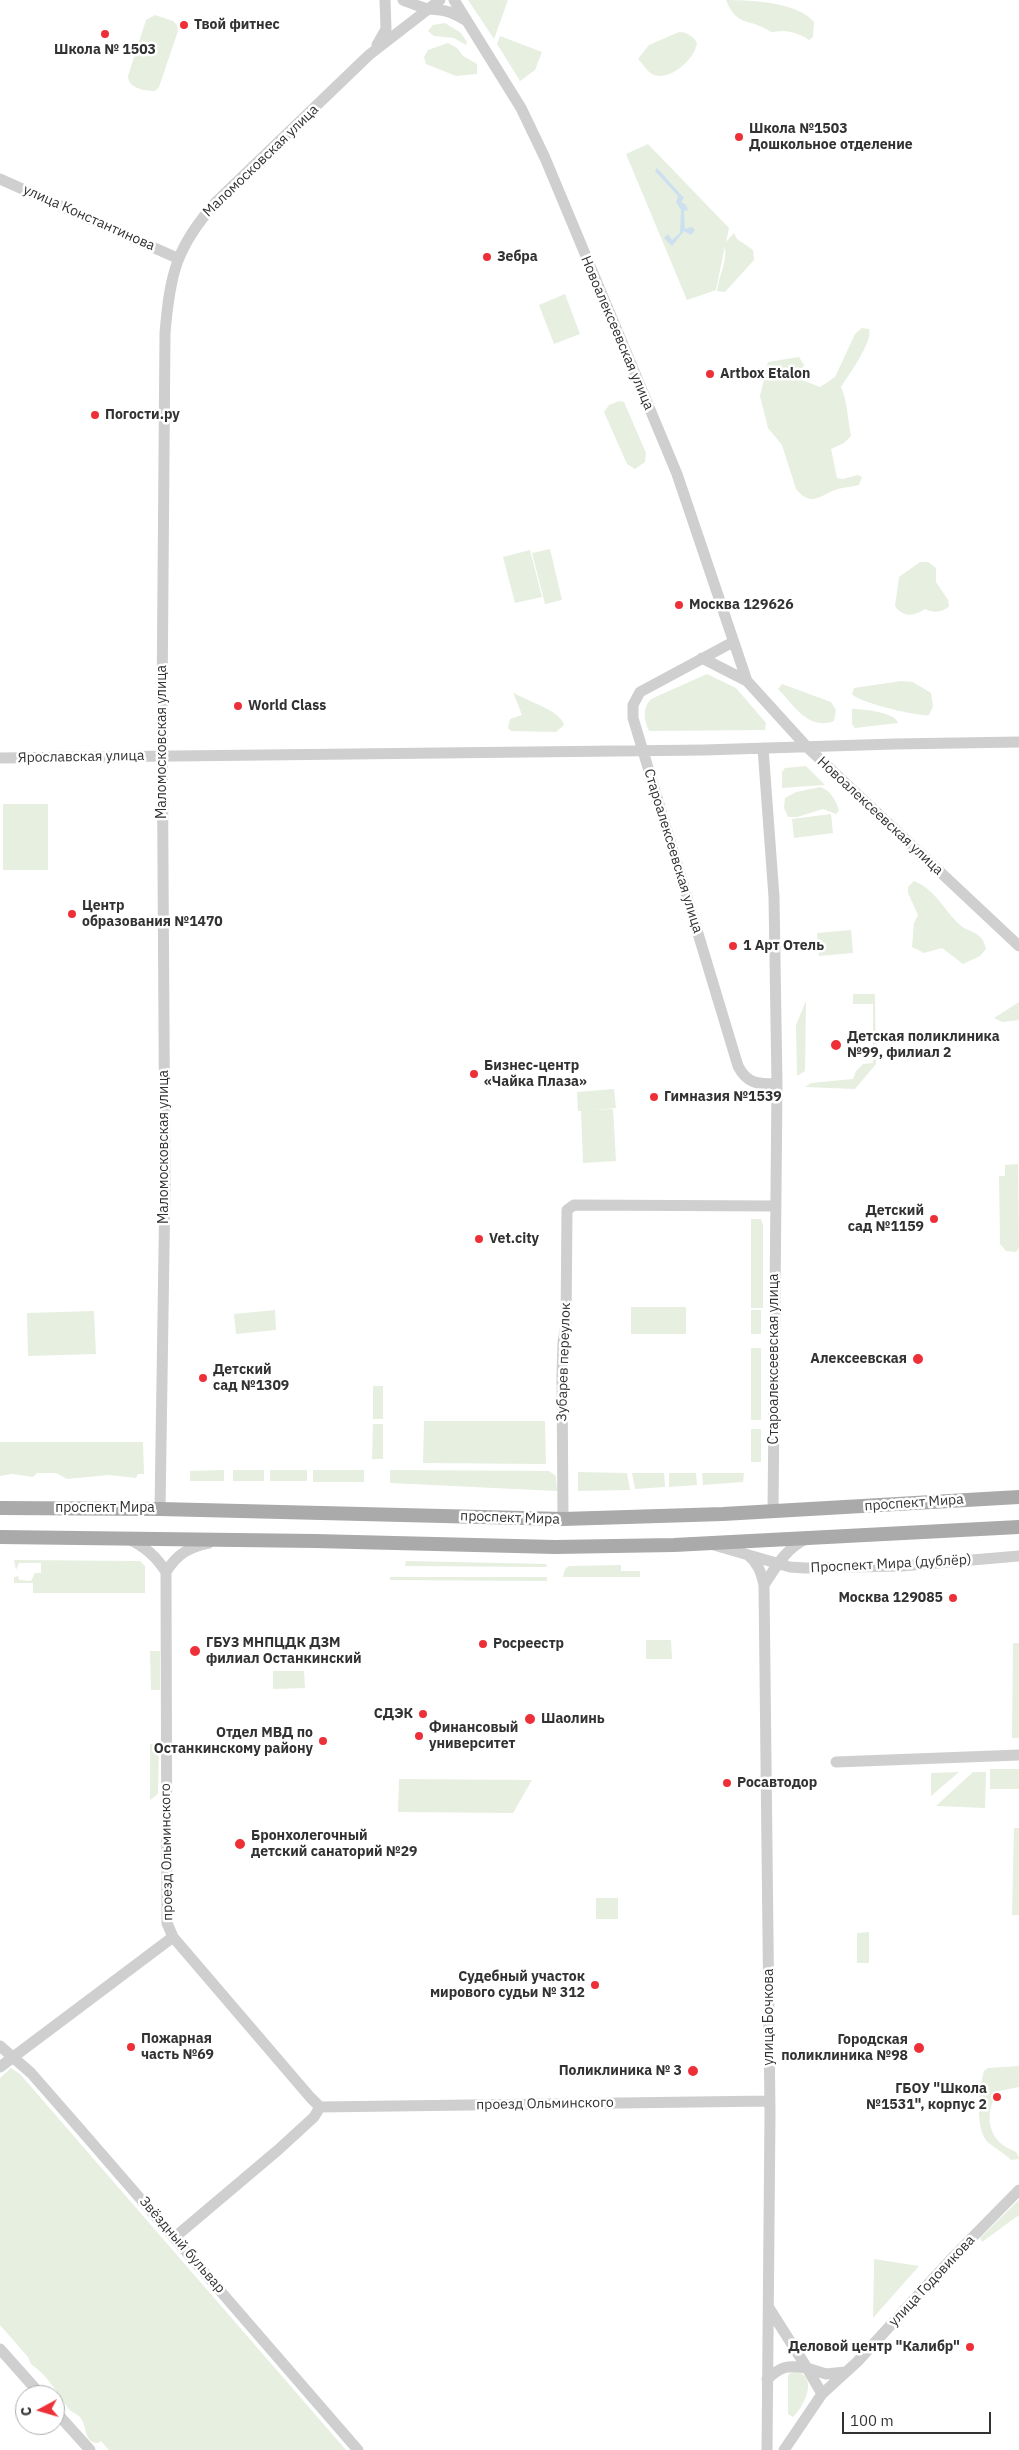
<!DOCTYPE html>
<meta charset="utf-8">
<style>
body{margin:0}
#map{position:relative;width:1019px;height:2450px;overflow:hidden;background:#fff;font-family:"IBM Plex Sans",sans-serif}
canvas{display:block}
.north{position:absolute;left:15px;top:2385px;width:50px;height:50px;box-sizing:border-box;background:#fff;border:1px solid #adadad;border-radius:50%;rotate:264deg;font-size:14px;font-weight:700;line-height:20px;text-align:center;color:#323232}
.north::after{content:'';display:block;margin:auto;width:18px;height:22px;background:#ed3037;clip-path:polygon(50% 0,100% 100%,50% 72%,0 100%)}
.scale{position:absolute;left:842px;top:2412px;width:149px;height:22px;box-sizing:border-box;border:2px solid #323232;border-top:0;padding-left:6px;font-size:15px;line-height:18px;white-space:nowrap;color:#323232;-webkit-text-stroke:4px #fff;paint-order:stroke}
</style>
<div id="map">
<canvas width="1019" height="2450"></canvas>
<div class="north">С</div>
<div class="scale">100 m</div>
</div>
<script>
const ctx = document.querySelector('canvas').getContext('2d');
ctx.lineJoin = 'round';
function fill(path, color) { ctx.fillStyle = color; ctx.fill(path, 'evenodd'); }
function trace(path, color, width, dash) { ctx.strokeStyle = color; ctx.lineWidth = width; ctx.lineCap = dash ? 'butt' : 'round'; ctx.setLineDash(dash || []); ctx.stroke(path); }
function write(font, color, halo, rows, align = 'center') {
  ctx.font = font + ' "IBM Plex Sans",sans-serif'; ctx.lineWidth = 5; ctx.setLineDash([]); ctx.textBaseline = 'middle'; ctx.strokeStyle = halo; ctx.fillStyle = color; for (const [text, x, y, turn = 0] of rows) {
    ctx.save(); ctx.translate(x, y); ctx.rotate((+turn || 0) * Math.PI / 180); ctx.textAlign = isNaN(turn) ? turn : align; if (halo) ctx.strokeText(text, 0, 0); ctx.fillText(text, 0, 0); ctx.restore();
  }
}
const green = new Path2D(`
 M468 0H508L494 39Z
 M726 0C750 0 798 2 814 22L813 37 809 40C796 31 786 30 771 32 749 17 737 28 726 0Z
 M155 15 173 21 177 25 178 31 159 87 155 91C144 91 128 88 128 76L146 20Z
 M445 23 461 33 467 42 466 45 454 38 434 36 428 31 433 25Z
 M679 32C687 32 693 36 697 43 695 59 669 83 652 74 647 71 642 63 638 59L649 45Z
 M500 36 542 52 535 70 520 81 497 44Z
 M448 43 457 48 463 56 477 64V74L456 76 426 64 424 57 428 50Z
 M648 144 729 228 726 242 734 233 737 239 753 250 754 260 725 292 717 291C719 274 727 264 725 246L716 290 687 300 626 154Z
 M565 294 580 334 554 344 539 305Z
 M862 328 869 329C874 340 848 376 841 387 847 399 848 421 851 436L844 443 831 449 837 478 843 479 858 475 862 477 859 485C851 487 843 487 835 490 820 495 812 508 796 489L782 445 768 428 760 396 768 362 799 357 804 365 799 379 820 387 835 377 855 334Z
 M619 401 624 402 646 453 645 462 635 469 627 464 604 412 609 405Z
 M550 549 562 600 545 604 532 553Z
 M530 550 542 597 515 603 503 557Z
 M920 562H928L936 568V582L948 600 949 606C943 613 932 613 925 609 915 616 903 618 895 606L899 577Z
 M707 674 736 688 766 723 765 730 649 731C644 720 642 708 651 699Z
 M901 681 913 682 931 693 933 706 929 715C919 717 857 702 852 694L854 688Z
 M782 684 831 702 836 710 834 721C808 731 794 705 778 689Z
 M513 692C525 701 561 710 564 725L556 732 511 731 508 728 510 719 522 715Z
 M852 709C863 709 895 712 898 723L855 728 852 724Z
 M806 766 825 785 782 788V772L785 768Z
 M820 787C830 790 837 801 839 811L836 814 823 809 797 817H788L784 808 785 798 796 792Z
 M3 804H48V870H3Z
 M831 814 833 833 794 838 792 819Z
 M914 881C935 889 944 910 959 924 970 934 982 930 986 949L980 956 963 964 942 948 924 953 912 947 914 923 918 915 908 893V887Z
 M851 930 853 953 819 956 817 933Z
 M853 994H875L876 1064 855 1089 805 1087 811 1083 853 1079 856 1071 863 1064 873 1063V1004H853Z
 M806 1001 805 1071 797 1076 796 1025Z
 M1019 1002V1020L1002 1022 994 1018Z
 M614 1089 616 1108 592 1110 613 1109 616 1161 583 1163 581 1111H578L577 1092Z
 M1018 1164 1019 1248 1016 1252 1006 1251 1000 1244 999 1176H1005V1165Z
 M751 1219H761L763 1225V1308H751Z
 M631 1307H686V1334H631Z
 M275 1310 276 1330 236 1334 234 1314Z
 M751 1310H761V1334H751Z
 M94 1311 96 1354 28 1356 27 1313Z
 M751 1348H761V1420H751Z
 M373 1386H383V1419H373Z
 M424 1421H545L546 1464 423 1463Z
 M373 1424H383V1459H372Z
 M751 1429H761V1462H751Z
 M0 1442H143L144 1474H138L136 1478 109 1475 67 1479 56 1473H37L33 1477 12 1474 0 1476Z
 M224 1470V1481H190V1471Z
 M233 1470H264V1481H233Z
 M270 1470H307V1481H270Z
 M313 1470H364V1482H313Z
 M390 1470 549 1471 556 1476 557 1491 390 1483Z
 M578 1472 627 1473 630 1490 578 1491Z
 M632 1473H664L665 1487 635 1489Z
 M669 1473H696L697 1485 669 1487Z
 M702 1473H744L743 1482 703 1485Z
 M14 1560 140 1561 145 1566V1593H33V1583H14V1577L18 1576 19 1580 31 1581 35 1573H41V1563H19L16 1570Z
 M406 1561 546 1564 547 1567 405 1566Z
 M621 1565V1571H640V1577H563L565 1569 569 1566Z
 M390 1577H547V1581L390 1580Z
 M646 1640H671L672 1659H646Z
 M1013 1643H1019V1738H1012Z
 M150 1651H160V1690H151Z
 M273 1671H304L305 1688 273 1689Z
 M159 1743 158 1794 150 1800V1744Z
 M990 1769H1019V1789H990Z
 M959 1772 931 1796V1773Z
 M973 1772H986L985 1808 936 1806Z
 M399 1779 532 1780 513 1813 398 1812Z
 M1014 1828H1019V1915H1012Z
 M596 1898H618V1919H596Z
 M869 1932V1963H857V1933Z
 M1019 2066V2087L999 2091C986 2107 985 2135 1006 2147 1012 2151 1018 2150 1019 2159L1011 2160C1006 2154 988 2144 986 2140 975 2126 979 2088 984 2071L988 2068Z
 M11 2068 20 2074 346 2450H109L101 2441 98 2443C85 2443 87 2430 82 2420 79 2414 72 2413 68 2408 57 2392 47 2375 31 2364L28 2357 0 2325V2078Z
 M1019 2200V2215L982 2242 980 2238Z
 M874 2259 919 2266 873 2318 874 2266Z
 M795 2371C819 2376 805 2405 793 2417L788 2414V2378L789 2374Z`);
const water = new Path2D(`
 M657 168 684 198 681 202 686 205 688 210 684 211 685 229 692 227 695 230 691 235 684 231 672 246 664 238 668 234 672 240 680 233 681 210 676 202 678 196 655 171Z`);
const minor = new Path2D(`
 M403 0C411 3 421 8 430 9 445 10 453 12 465 20
 M454 0 521 108 545 158 677 474 747 681 807 747 1019 946
 M377 45 386 29 385 0
 M0 179 177 258
 M733 642 640 692 633 705V718L738 1066C747 1084 758 1084 777 1084
 M702 658 747 681
 M763 748 774 897 777 1084 773 1512
 M0 758 704 750 894 744 1019 742
 M160 1509 165 1186 162 704 165 333C170 274 176 247 216 202L369 55 440 0
 M563 1519 562 1375 563 1342 566 1325 567 1210 574 1205 775 1206
 M129 1539C145 1547 156 1556 166 1572
 M209 1543C189 1547 177 1554 166 1572L167 1923 173 1937 310 2097 320 2107 769 2101
 M714 1545 790 1567 805 1568 902 1566 1019 1556
 M748 1555C758 1563 761 1572 764 1585L770 2113 767 2450
 M764 1585C777 1565 786 1548 808 1538
 M836 1762 1019 1755
 M0 2046 31 2073 80 2129 358 2450
 M0 2067 173 1937
 M175 2237 278 2150 314 2117 320 2107
 M769 2308 807 2368 826 2374 845 2372
 M0 2349 41 2395
 M767 2379C782 2366 787 2365 807 2368L822 2394
 M55 2411 90 2450
 M784 2450 822 2394 857 2362 953 2257 1019 2190`);
const major = new Path2D(`
 M0 1508 160 1509 563 1519 723 1514 1019 1497
 M0 1537 315 1541 555 1547 674 1545 1019 1527`);
const markers = [
 [184,25,5,"#ed3037"],
 [105,34,5,"#ed3037"],
 [739,137,5,"#ed3037"],
 [487,257,5,"#ed3037"],
 [710,374,5,"#ed3037"],
 [95,415,5,"#ed3037"],
 [679,605,5,"#ed3037"],
 [238,706,5,"#ed3037"],
 [72,914,5,"#ed3037"],
 [733,946,5,"#ed3037"],
 [836,1045,6,"#ed3037"],
 [474,1074,5,"#ed3037"],
 [654,1097,5,"#ed3037"],
 [934,1219,5,"#ed3037"],
 [479,1239,5,"#ed3037"],
 [918,1359,6,"#ed3037"],
 [203,1378,5,"#ed3037"],
 [953,1598,5,"#ed3037"],
 [483,1644,5,"#ed3037"],
 [195,1651,6,"#ed3037"],
 [423,1714,5,"#ed3037"],
 [530,1719,6,"#ed3037"],
 [419,1736,5,"#ed3037"],
 [323,1741,5,"#ed3037"],
 [727,1783,5,"#ed3037"],
 [240,1844,6,"#ed3037"],
 [595,1985,5,"#ed3037"],
 [131,2047,5,"#ed3037"],
 [919,2048,6,"#ed3037"],
 [693,2071,6,"#ed3037"],
 [997,2097,5,"#ed3037"],
 [970,2347,5,"#ed3037"]
];
const poiNames = [
 ["Твой фитнес",194,25],
 ["Школа № 1503",105,50,"center"],
 ["Школа №1503",749,129],
 ["Дошкольное отделение",749,145],
 ["Зебра",497,257],
 ["Artbox Etalon",720,374],
 ["Погости.ру",105,415],
 ["Москва 129626",689,605],
 ["World Class",248,706],
 ["Центр",82,906],
 ["образования №1470",82,922],
 ["1 Арт Отель",743,946],
 ["Детская поликлиника",847,1037],
 ["№99, филиал 2",847,1053],
 ["Бизнес-центр",484,1066],
 ["«Чайка Плаза»",484,1082],
 ["Гимназия №1539",664,1097],
 ["Детский",924,1211,"right"],
 ["сад №1159",924,1227,"right"],
 ["Vet.city",489,1239],
 ["Алексеевская",907,1359,"right"],
 ["Детский",213,1370],
 ["сад №1309",213,1386],
 ["Москва 129085",943,1598,"right"],
 ["ГБУЗ МНПЦДК ДЗМ",206,1643],
 ["филиал Останкинский",206,1659],
 ["Росреестр",493,1644],
 ["СДЭК",413,1714,"right"],
 ["Шаолинь",541,1719],
 ["Финансовый",429,1728],
 ["университет",429,1744],
 ["Отдел МВД по",313,1733,"right"],
 ["Останкинскому району",313,1749,"right"],
 ["Росавтодор",737,1783],
 ["Бронхолегочный",251,1836],
 ["детский санаторий №29",251,1852],
 ["Судебный участок",585,1977,"right"],
 ["мирового судьи № 312",585,1993,"right"],
 ["Пожарная",141,2039],
 ["часть №69",141,2055],
 ["Городская",908,2040,"right"],
 ["поликлиника №98",908,2056,"right"],
 ["Поликлиника № 3",682,2071,"right"],
 ["ГБОУ \"Школа",987,2089,"right"],
 ["№1531\", корпус 2",987,2105,"right"],
 ["Деловой центр \"Калибр\"",960,2347,"right"]
];
const streetNames = [
 ["Маломосковская улица",261,161,-44],
 ["улица Константинова",89,218,24],
 ["Новоалексеевская улица",617,333,67],
 ["Маломосковская улица",162,742,-90],
 ["Ярославская улица",81,757,-1],
 ["Новоалексеевская улица",880,816,43],
 ["Староалексеевская улица",673,851,73],
 ["Маломосковская улица",164,1147,-90],
 ["Староалексеевская улица",774,1359,-90],
 ["Зубарев переулок",564,1362,-88],
 ["проспект Мира",914,1503,-4],
 ["проспект Мира",105,1508],
 ["проспект Мира",510,1518,2],
 ["Проспект Мира (дублёр)",891,1564,-3],
 ["проезд Ольминского",167,1852,-91],
 ["улица Бочкова",769,2017,-90],
 ["проезд Ольминского",545,2104,-1],
 ["Звёздный бульвар",182,2245,49],
 ["улица Годовикова",932,2281,-47]
];
fill(green, '#e7efe0');
fill(water, '#cce0ef');
trace(minor, '#cfcfcf', 11);
trace(major, '#aaa', 14);
for (const [x, y, r, color] of markers) { const dot = new Path2D(); dot.arc(x, y, r, 0, 2 * Math.PI); ctx.fillStyle = color; ctx.fill(dot); trace(dot, '#fff', 2); }
write('bold 14px', '#323232', '#fff', poiNames, 'left');
write('14px', '#323232', '#fff', streetNames);
</script>
